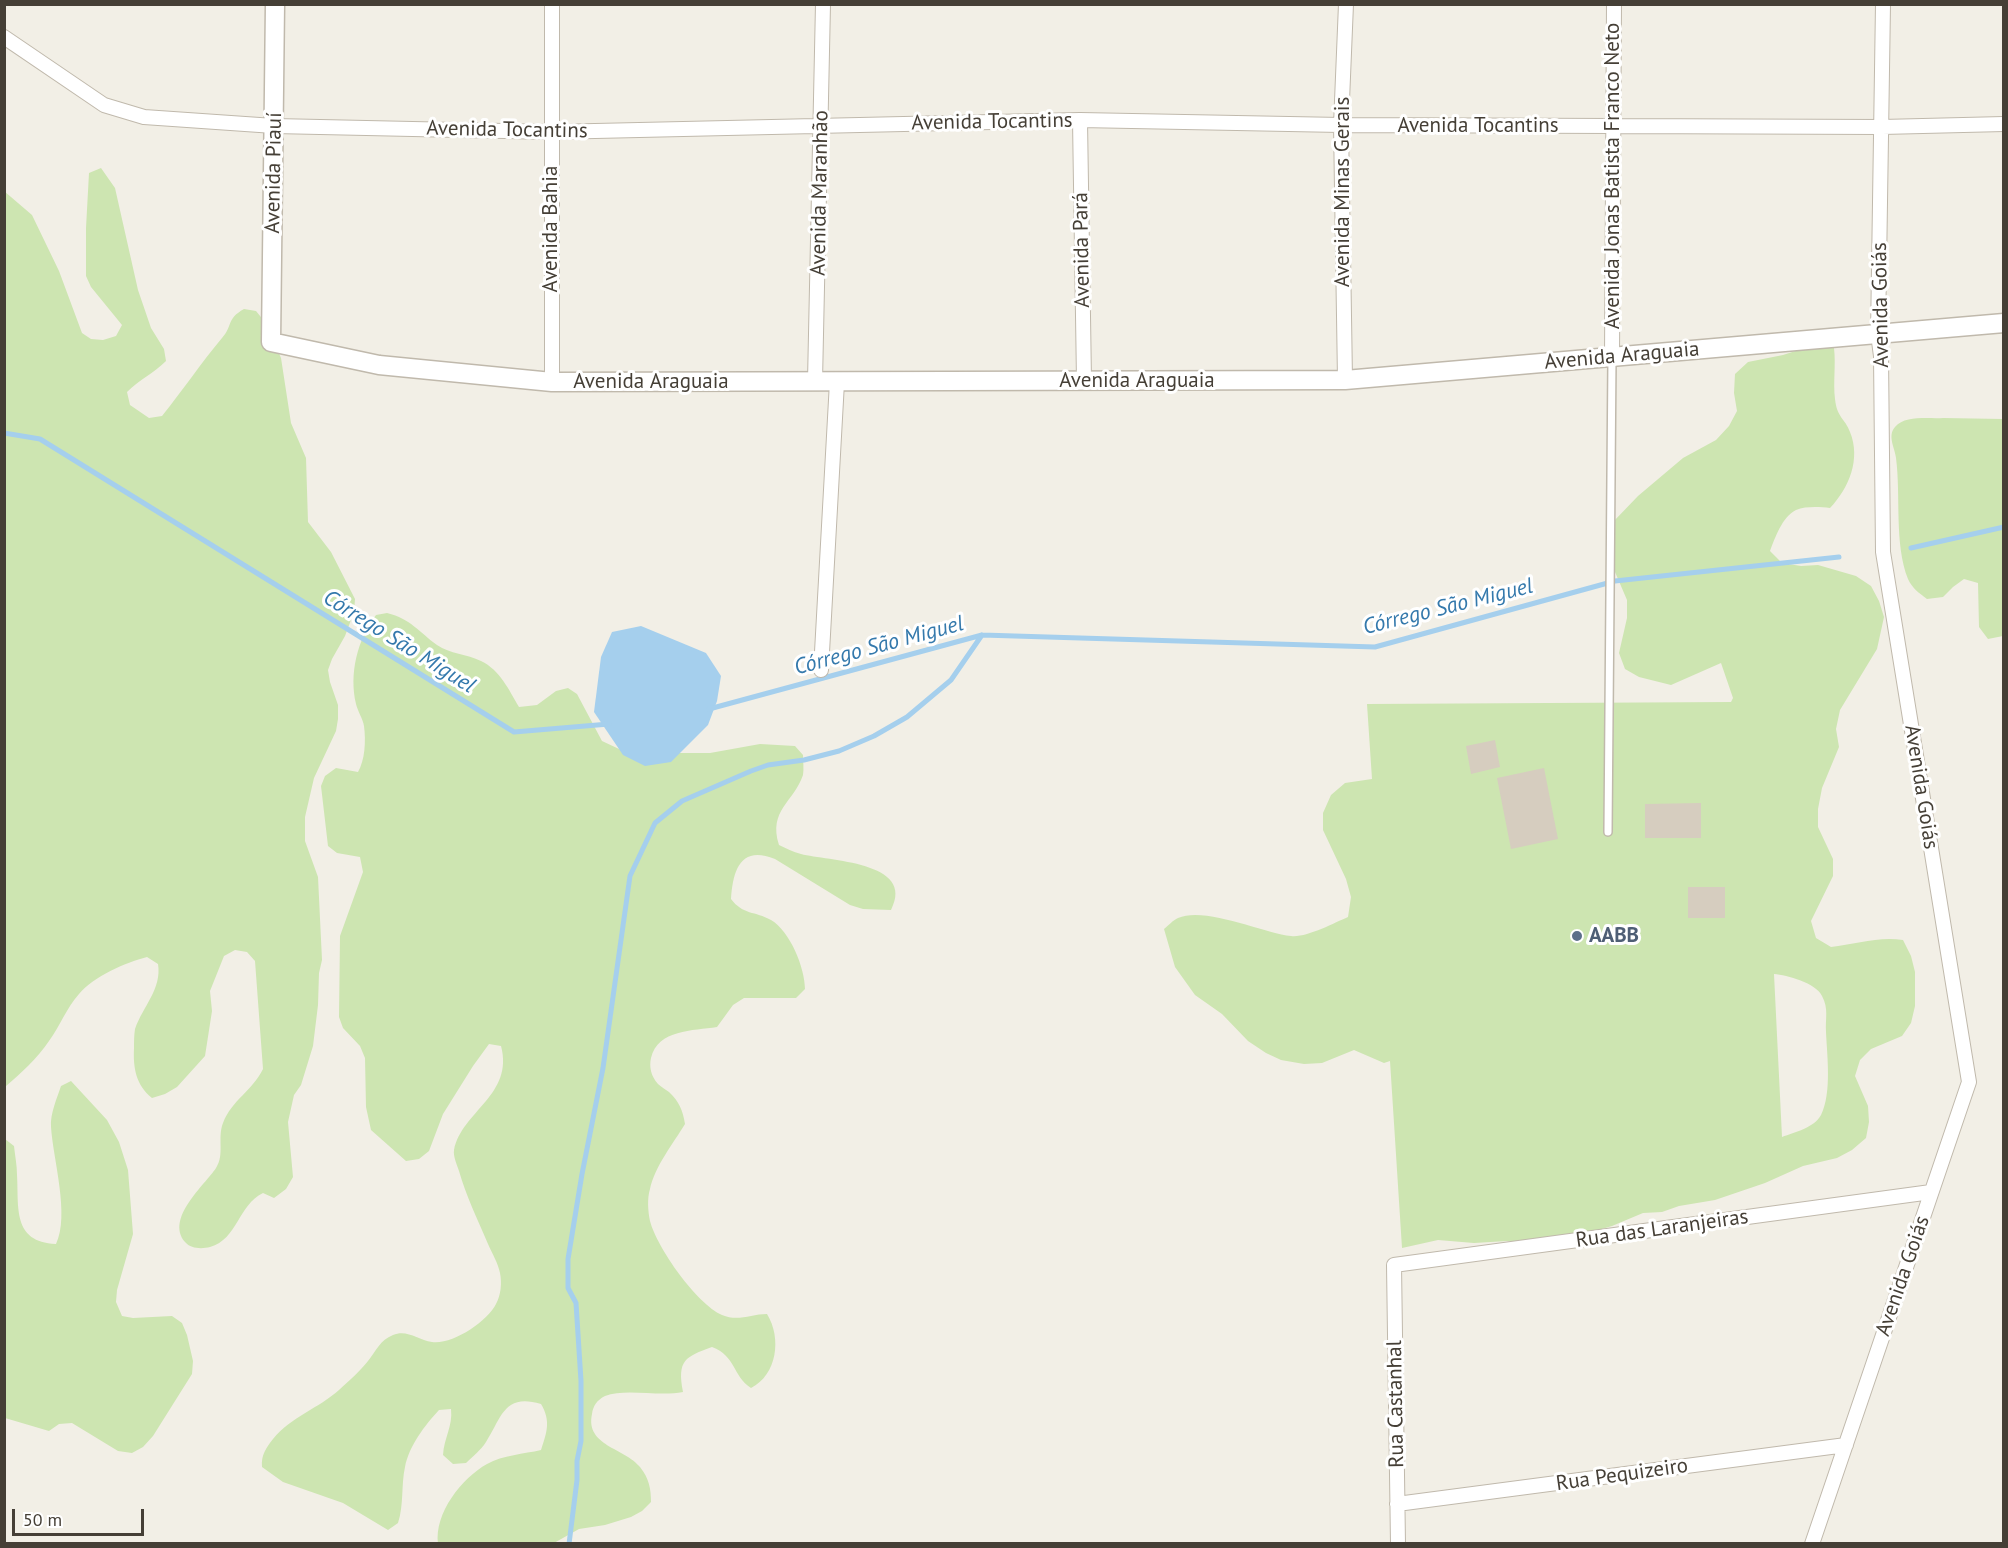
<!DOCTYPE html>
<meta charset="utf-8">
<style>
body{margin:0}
#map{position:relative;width:2008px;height:1548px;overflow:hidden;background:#f2efe6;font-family:"PT Sans",sans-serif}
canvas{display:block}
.frame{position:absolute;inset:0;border:6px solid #453f36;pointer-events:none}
.scale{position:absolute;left:12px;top:1509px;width:132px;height:27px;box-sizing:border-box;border:3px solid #453f36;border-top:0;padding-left:8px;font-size:18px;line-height:21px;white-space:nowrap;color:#453f36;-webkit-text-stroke:4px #fff;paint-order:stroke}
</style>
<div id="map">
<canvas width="2008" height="1548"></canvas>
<div class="frame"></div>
<div class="scale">50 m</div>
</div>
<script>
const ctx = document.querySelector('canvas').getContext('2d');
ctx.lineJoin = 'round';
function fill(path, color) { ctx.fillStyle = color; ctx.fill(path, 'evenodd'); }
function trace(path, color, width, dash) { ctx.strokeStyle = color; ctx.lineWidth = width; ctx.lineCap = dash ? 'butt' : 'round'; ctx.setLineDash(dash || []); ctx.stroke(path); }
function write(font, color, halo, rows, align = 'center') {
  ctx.font = font + ' "PT Sans",sans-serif'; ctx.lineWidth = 6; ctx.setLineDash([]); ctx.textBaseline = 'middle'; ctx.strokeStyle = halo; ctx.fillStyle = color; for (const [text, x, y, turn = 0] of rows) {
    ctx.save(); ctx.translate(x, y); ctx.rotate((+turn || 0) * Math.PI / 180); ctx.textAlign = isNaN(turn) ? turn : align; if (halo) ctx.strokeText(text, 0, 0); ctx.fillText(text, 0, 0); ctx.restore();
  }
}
const green = new Path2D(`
 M101 168 115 188 138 290 151 328 164 349 166 361C154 373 139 380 127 392L130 405 149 418 162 416C183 390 201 363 222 338 233 326 226 319 244 309L256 311 265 322 281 358 291 423 306 458 308 522 331 552 355 599 354 612 345 636 332 659 328 670 330 682 338 705V719L336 731 314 778 305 817V841L318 877 322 960 319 973 318 1005 313 1046 301 1085 294 1095 288 1122 293 1177 286 1189 274 1198 263 1193C238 1205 238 1239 210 1247 202 1249 191 1249 185 1242 165 1218 205 1185 216 1168 225 1154 217 1138 223 1123 232 1100 252 1091 263 1069L255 961 247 952 235 950 224 956 210 991 212 1011 205 1056 177 1087 165 1094 152 1098C136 1085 133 1068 134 1048 134 1042 134 1035 135 1029 143 1006 162 989 158 964L147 957C125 963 94 976 79 994 67 1007 60 1026 49 1041 37 1059 21 1073 5 1087L4 191 32 215 59 271 82 333 91 339 103 340 116 336 122 325 91 287 86 276V228L89 173Z
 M1817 344 1834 348C1836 365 1833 382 1835 399 1837 418 1845 418 1850 432 1861 459 1849 488 1830 508 1820 507 1806 506 1796 510 1782 517 1775 538 1770 551L1782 563 1801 566 1818 565 1856 576 1871 586 1879 601 1884 617 1877 649 1840 710 1836 729 1839 747 1822 788 1818 809V827L1833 859V876L1811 921 1816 938 1831 947C1855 944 1880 936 1903 940L1911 956 1915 972V1006L1911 1023 1902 1036 1871 1049 1860 1060 1855 1076 1868 1106 1869 1122 1866 1138 1852 1150 1837 1158 1803 1166 1765 1183 1715 1200 1679 1206 1662 1212 1643 1213 1612 1226 1558 1242 1525 1243 1507 1241 1474 1243 1438 1240 1402 1248 1390 1061 1384 1063 1354 1050 1322 1063 1304 1064 1281 1060 1266 1053 1248 1041 1222 1014 1195 995 1175 967 1164 929C1168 926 1173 920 1178 918 1205 906 1263 933 1291 936 1306 938 1334 923 1348 917L1351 897 1346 879 1323 830V813L1331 795 1345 783 1372 779 1367 704 1731 702 1733 698 1721 663 1671 685 1639 677 1625 669 1619 653 1627 618V600L1609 558 1606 542 1613 522 1638 496 1683 458 1716 440 1729 426 1737 411 1734 393 1735 374 1748 362 1783 355ZM1774 974C1787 975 1816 983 1822 996 1829 1009 1825 1019 1826 1032 1827 1055 1832 1093 1821 1115 1814 1128 1795 1132 1782 1137Z
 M1943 418 2003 419V636L1988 639 1979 627 1978 583 1964 579 1953 587 1943 597 1927 599C1919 593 1912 588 1908 579 1894 543 1901 496 1896 458 1895 448 1887 436 1895 427 1905 415 1928 419 1943 418Z
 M387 613C411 619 419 632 437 645 450 654 467 654 481 661 500 670 509 690 519 707L537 705 556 691 568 688 577 694 602 741 634 756 674 753H710L760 744 795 746 803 755C803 761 804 769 803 775 794 802 768 810 779 845 786 848 793 852 801 854 827 861 917 861 891 910L863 909 850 905 775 859C741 845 733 869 731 899 743 915 755 911 771 920 790 931 805 968 805 989L796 998H744L733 1005 717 1027C693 1031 658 1029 651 1058 649 1067 651 1076 658 1084 661 1087 665 1089 669 1092 679 1101 683 1111 685 1124 673 1144 655 1166 650 1189 647 1199 648 1211 650 1221 657 1248 697 1304 722 1315 738 1322 751 1314 767 1314 782 1338 777 1375 751 1388 732 1375 736 1356 712 1347 685 1357 677 1360 683 1392 659 1397 626 1388 605 1396 597 1400 593 1406 592 1414 585 1446 625 1448 640 1467 649 1478 651 1489 651 1502L642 1511 631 1517 605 1525 579 1529 554 1543 438 1544C434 1513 462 1478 487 1464 503 1455 524 1454 541 1450 547 1432 551 1421 541 1404 504 1393 502 1417 486 1442 481 1450 473 1456 466 1463L453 1464 443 1455C444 1438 453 1426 451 1409L439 1410C425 1425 409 1446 405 1467 401 1485 404 1504 398 1523L388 1530 343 1503 283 1482 262 1467C261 1455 266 1448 273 1439 291 1417 319 1408 339 1390 349 1381 360 1371 368 1361 376 1351 380 1340 393 1335 407 1329 418 1340 432 1342 452 1345 487 1322 496 1304 501 1295 502 1283 500 1273 498 1263 492 1253 488 1244 478 1220 466 1196 459 1171 457 1165 453 1156 454 1150 462 1111 514 1095 501 1046L489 1044 473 1066 443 1114 429 1151 419 1159 406 1161 371 1130 366 1107 365 1058 360 1046 343 1028 339 1017 340 936 363 872 360 857 337 853 328 846 321 786 325 776 336 768 358 772C365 760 366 741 364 726 363 719 358 712 356 704 349 674 357 640 376 615Z
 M71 1081 107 1120 119 1142 128 1170 133 1234 117 1290 116 1302 122 1316 133 1318 172 1316 182 1323 187 1335 193 1361 192 1374 153 1436 143 1447 132 1453 118 1451 72 1423 59 1424 49 1431 5 1418V1139L14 1146C15 1156 17 1165 17 1175 19 1207 12 1242 56 1244 70 1215 53 1159 51 1127 50 1114 57 1098 61 1086Z`);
const water = new Path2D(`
 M641 626 706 653 721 676 717 701 708 725 671 762 645 766 623 755 594 712 601 657 612 632Z`);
const stream = new Path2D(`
 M4 433 40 439 514 732 609 724
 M1911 548 2004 527
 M709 709 982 635 1375 647 1615 581 1839 557
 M569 1544 577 1480V1461L581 1441V1381L576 1303 568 1288V1259L582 1174 603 1068 630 876 655 823 682 801 751 771 768 765 804 760 839 751 874 736 907 717 951 680 982 635`);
const building = new Path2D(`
 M1495 740 1500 767 1471 774 1466 746Z
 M1544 768 1558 839 1511 849 1497 778Z
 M1701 803V838H1645V804Z
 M1688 887H1725V918H1688Z`);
const service = new Path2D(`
 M1608 832 1612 358`);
const minor = new Path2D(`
 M4 37 104 105 144 117 274 126 551 132 1080 120 1341 125 1614 126 1882 127 2004 124
 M1080 120 1084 381
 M1612 357 1614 4
 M1345 380 1341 125 1346 4
 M815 381 823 4
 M552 382V4
 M821 670 837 382
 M1397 1504 1846 1445
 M1398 1544 1394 1265 1931 1192
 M1812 1544 1969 1082 1883 552 1881 356 1878 334 1883 4`);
const tertiary = new Path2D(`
 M275 4 271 342 379 365 552 382 1345 380 2004 323`);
const markers = [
 [1577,936,6,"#5c6f8a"]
];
const streetNames = [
 ["Avenida Tocantins",992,122,-1],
 ["Avenida Tocantins",1478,126],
 ["Avenida Tocantins",507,130,1],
 ["Avenida Piauí",274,173,-89],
 ["Avenida Jonas Batista Franco Neto",1613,176,-90],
 ["Avenida Minas Gerais",1343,192,-90],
 ["Avenida Maranhão",820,193,-89],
 ["Avenida Bahia",551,229,-90],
 ["Avenida Pará",1082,250,-91],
 ["Avenida Goiás",1881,305,-91],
 ["Avenida Araguaia",1622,356,-5],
 ["Avenida Araguaia",1137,381],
 ["Avenida Araguaia",651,382],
 ["Avenida Goiás",1921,787,81],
 ["Rua das Laranjeiras",1662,1229,-8],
 ["Avenida Goiás",1903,1276,-71],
 ["Rua Castanhal",1396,1404,-91],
 ["Rua Pequizeiro",1622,1475,-8]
];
const serviceNames = [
 ["AABB",1589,936]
];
const waterNames = [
 ["Córrego São Miguel",1448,607,-14],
 ["Córrego São Miguel",399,642,32],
 ["Córrego São Miguel",879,646,-15]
];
fill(green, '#cde5b1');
fill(water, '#a5cfed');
trace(stream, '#a5cfed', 5);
fill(building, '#d6cdbf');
trace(service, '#c0b9ac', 10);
trace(minor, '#c0b9ac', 16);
trace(tertiary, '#c0b9ac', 21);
trace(service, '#fff', 7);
trace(minor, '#fff', 14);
trace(tertiary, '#fff', 18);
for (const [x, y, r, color] of markers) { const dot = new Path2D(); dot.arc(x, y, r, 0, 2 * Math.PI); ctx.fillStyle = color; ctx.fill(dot); trace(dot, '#fff', 2); }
write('21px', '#453f36', '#fff', streetNames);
write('bold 21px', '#4e5e75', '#fff', serviceNames, 'left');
write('italic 22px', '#3479ac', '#fff', waterNames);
</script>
